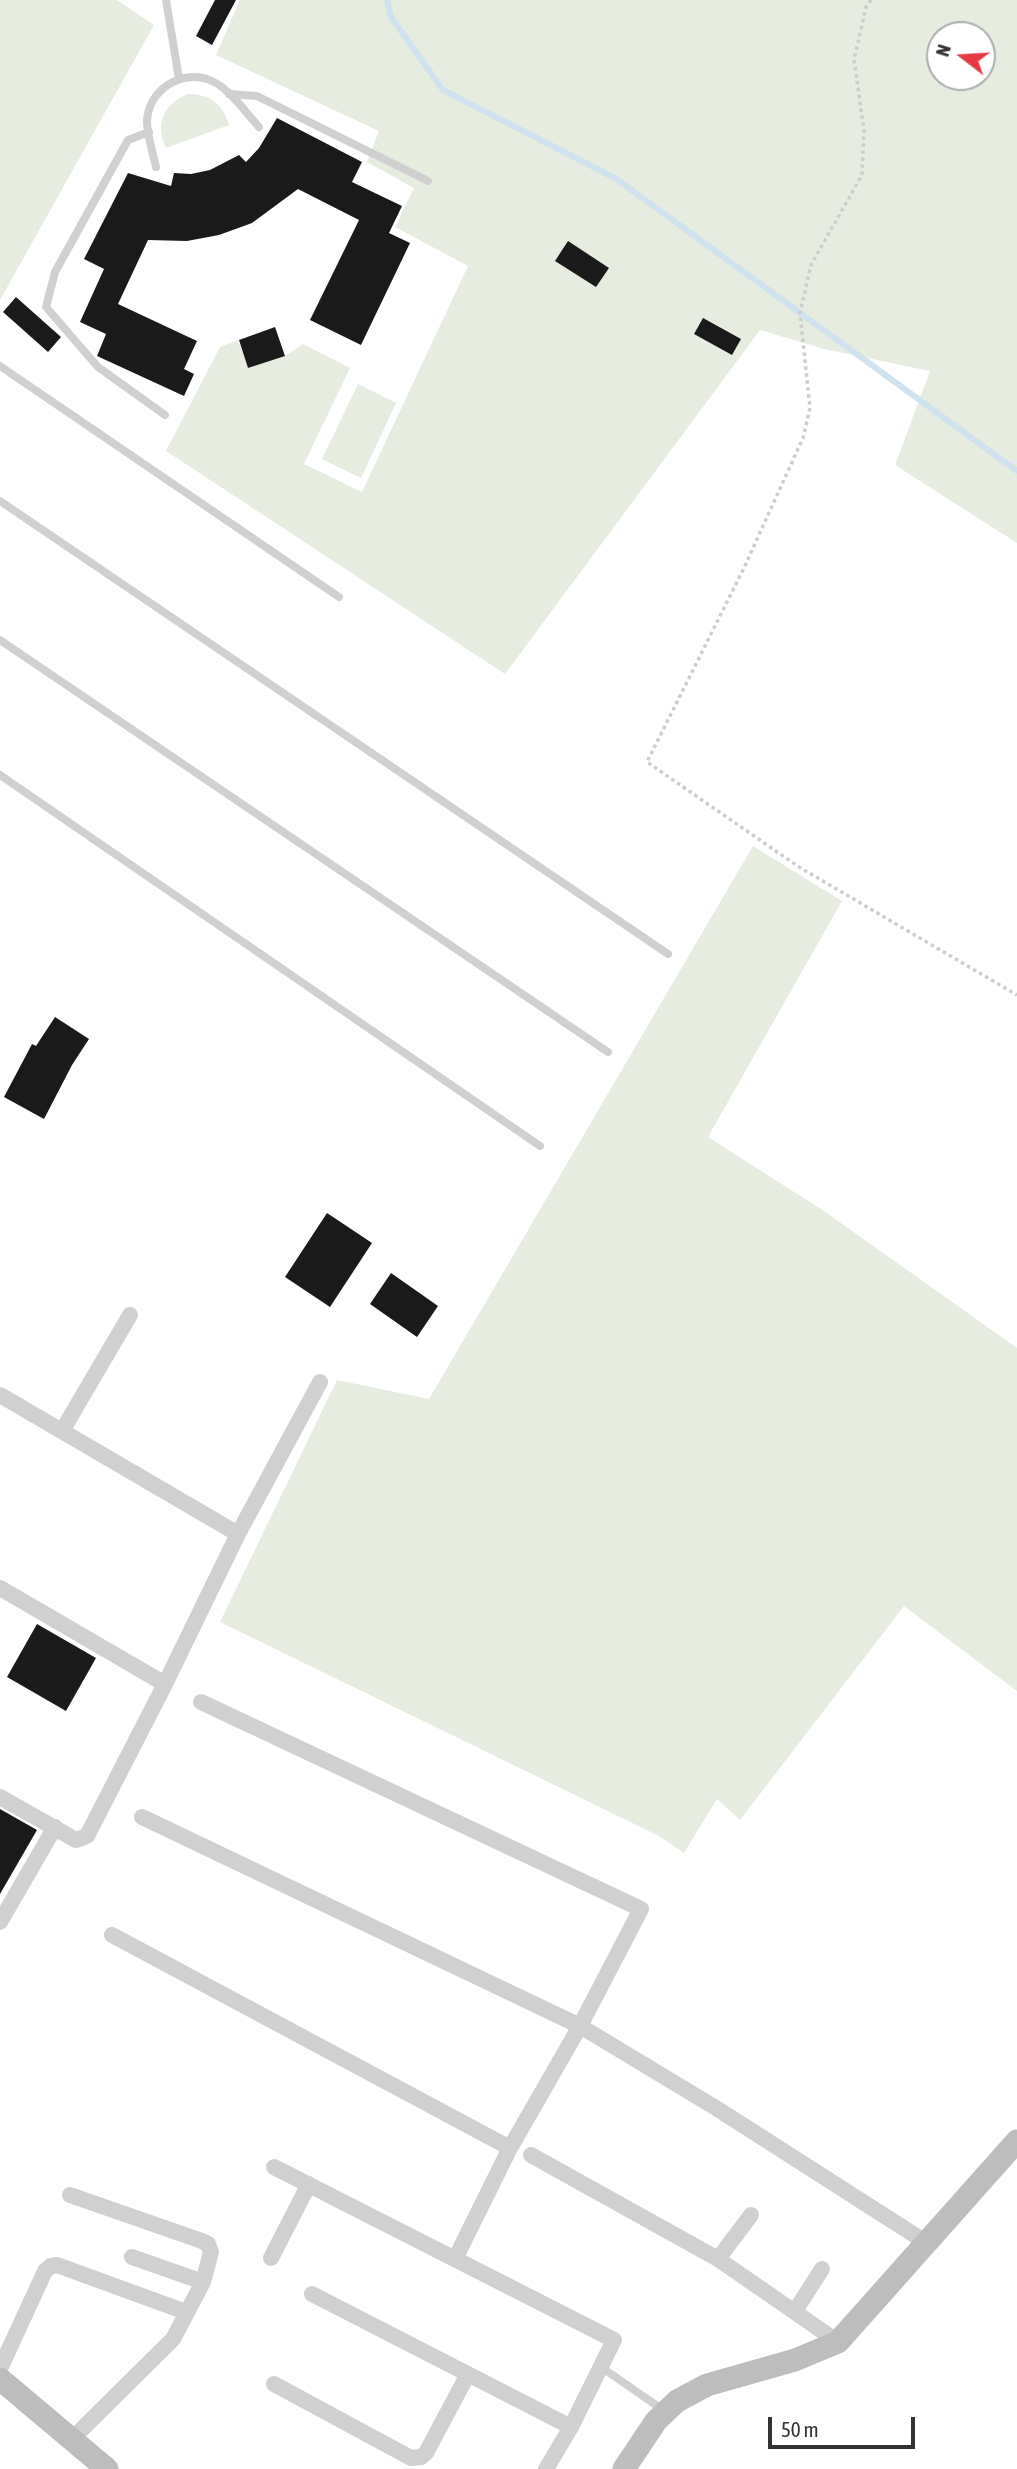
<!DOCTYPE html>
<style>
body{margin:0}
#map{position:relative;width:1017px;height:2469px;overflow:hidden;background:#fff;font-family:"Asap Condensed",sans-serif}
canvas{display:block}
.north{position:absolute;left:926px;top:21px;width:70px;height:70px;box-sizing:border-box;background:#fff;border:2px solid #adadad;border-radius:50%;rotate:287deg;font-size:19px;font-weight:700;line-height:28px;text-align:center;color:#333}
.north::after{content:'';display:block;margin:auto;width:24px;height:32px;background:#e63946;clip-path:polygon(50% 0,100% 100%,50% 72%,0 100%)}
.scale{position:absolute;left:768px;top:2417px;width:147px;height:32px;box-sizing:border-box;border:4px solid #333;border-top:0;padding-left:9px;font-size:21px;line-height:24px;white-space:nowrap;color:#333;-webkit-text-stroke:5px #fff;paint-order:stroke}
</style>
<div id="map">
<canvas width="1017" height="2469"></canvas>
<div class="north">N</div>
<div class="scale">50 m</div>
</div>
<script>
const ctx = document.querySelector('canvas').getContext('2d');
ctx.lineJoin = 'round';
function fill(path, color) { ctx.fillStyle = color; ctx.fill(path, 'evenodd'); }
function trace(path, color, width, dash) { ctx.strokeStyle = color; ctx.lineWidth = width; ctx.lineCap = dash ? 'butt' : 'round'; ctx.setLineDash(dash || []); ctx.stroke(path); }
const green = new Path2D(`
 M0 0H117L154 25 0 300Z
 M240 0H1017V543L895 465 930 371 824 349 760 330 505 674 166 451 220 347 238 340 248 368 285 356 303 344 350 368 304 464 362 492 468 266 395 227 414 188 367 162 379 131 216 55ZM940 35H982V77H940Z
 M188 94C210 94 223 104 229 125L166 148C155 124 163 104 188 94Z
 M358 384 396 403 361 478 322 459Z
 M753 846 842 901 708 1137 824 1211 1017 1348V1691L904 1606 740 1820 717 1799 684 1853 659 1836 220 1622 337 1380 429 1399Z`);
const stream = new Path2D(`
 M387 0 391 17 443 90 615 178 1017 471`);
const building = new Path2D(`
 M215 0H236L212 45 196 36Z
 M277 118 362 162 352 182 402 206 389 233 410 243 361 345 310 320 359 220 298 189 252 223 219 235 187 241 148 240 118 304 197 341 184 369 194 374 184 396 97 356 106 334 80 322 104 269 84 259 128 173 171 186 174 173 191 174 210 170 239 155 246 162 259 148Z
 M568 241 609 268 596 287 555 261Z
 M16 297 61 337 48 352 3 312Z
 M703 318 741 339 732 355 694 334Z
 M275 327 285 356 248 368 239 340Z
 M55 1017 89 1039 72 1065 44 1119 4 1097 32 1044 36 1046Z
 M327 1213 372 1243 330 1307 285 1277Z
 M391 1273 438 1306 417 1337 370 1304Z
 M37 1624 96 1658 66 1711 7 1677Z
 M0 1809 37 1830 0 1894Z`);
const path = new Path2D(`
 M871 0 866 7 854 60 864 130 862 175 811 265 800 313 810 408 803 438 743 570 647 762 799 867 1017 995`);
const lane = new Path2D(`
 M166 0 179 79
 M229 94 257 96 428 181
 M149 132 128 140 55 272 46 307 98 367 165 415
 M156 167C153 154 148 138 147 124 146 91 182 67 212 81 231 90 245 112 259 127
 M0 366 339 597
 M0 501 668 954
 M0 640 608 1052
 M0 775 540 1146
 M601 2367 663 2410`);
const street = new Path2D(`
 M0 1395 238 1534
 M62 1431 130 1315
 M0 1588 165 1684
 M201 1702 641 1909 580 2026 510 2148 455 2259
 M0 1797 76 1840 87 1836 165 1684 238 1534 320 1382
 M142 1817 580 2026 716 2108 927 2243
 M0 1922 55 1827
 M112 1935 510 2148
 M531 2155 718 2259 838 2342
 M274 2167 614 2340 571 2427 546 2469
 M70 2195 202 2241 208 2244 211 2252 203 2282 173 2339 72 2439
 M132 2257 203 2282
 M271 2258 309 2184
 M718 2259 751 2215
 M312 2294 571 2427
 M795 2311 822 2269
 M0 2369 45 2271 51 2266 57 2265 186 2312
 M274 2384 411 2458 421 2457 426 2453 468 2374`);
const secondary = new Path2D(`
 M0 2379 107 2469
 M624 2469 656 2421 677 2401 707 2385 795 2360 838 2342 1017 2141`);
fill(green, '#e6ecdf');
trace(stream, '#cfe2ee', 6);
fill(building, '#1a1a1a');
trace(path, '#cdcdcd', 3.5, [3.5, 3.5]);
trace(lane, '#d0d0d0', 8);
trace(street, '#d0d0d0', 16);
trace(secondary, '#bdbdbd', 23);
</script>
